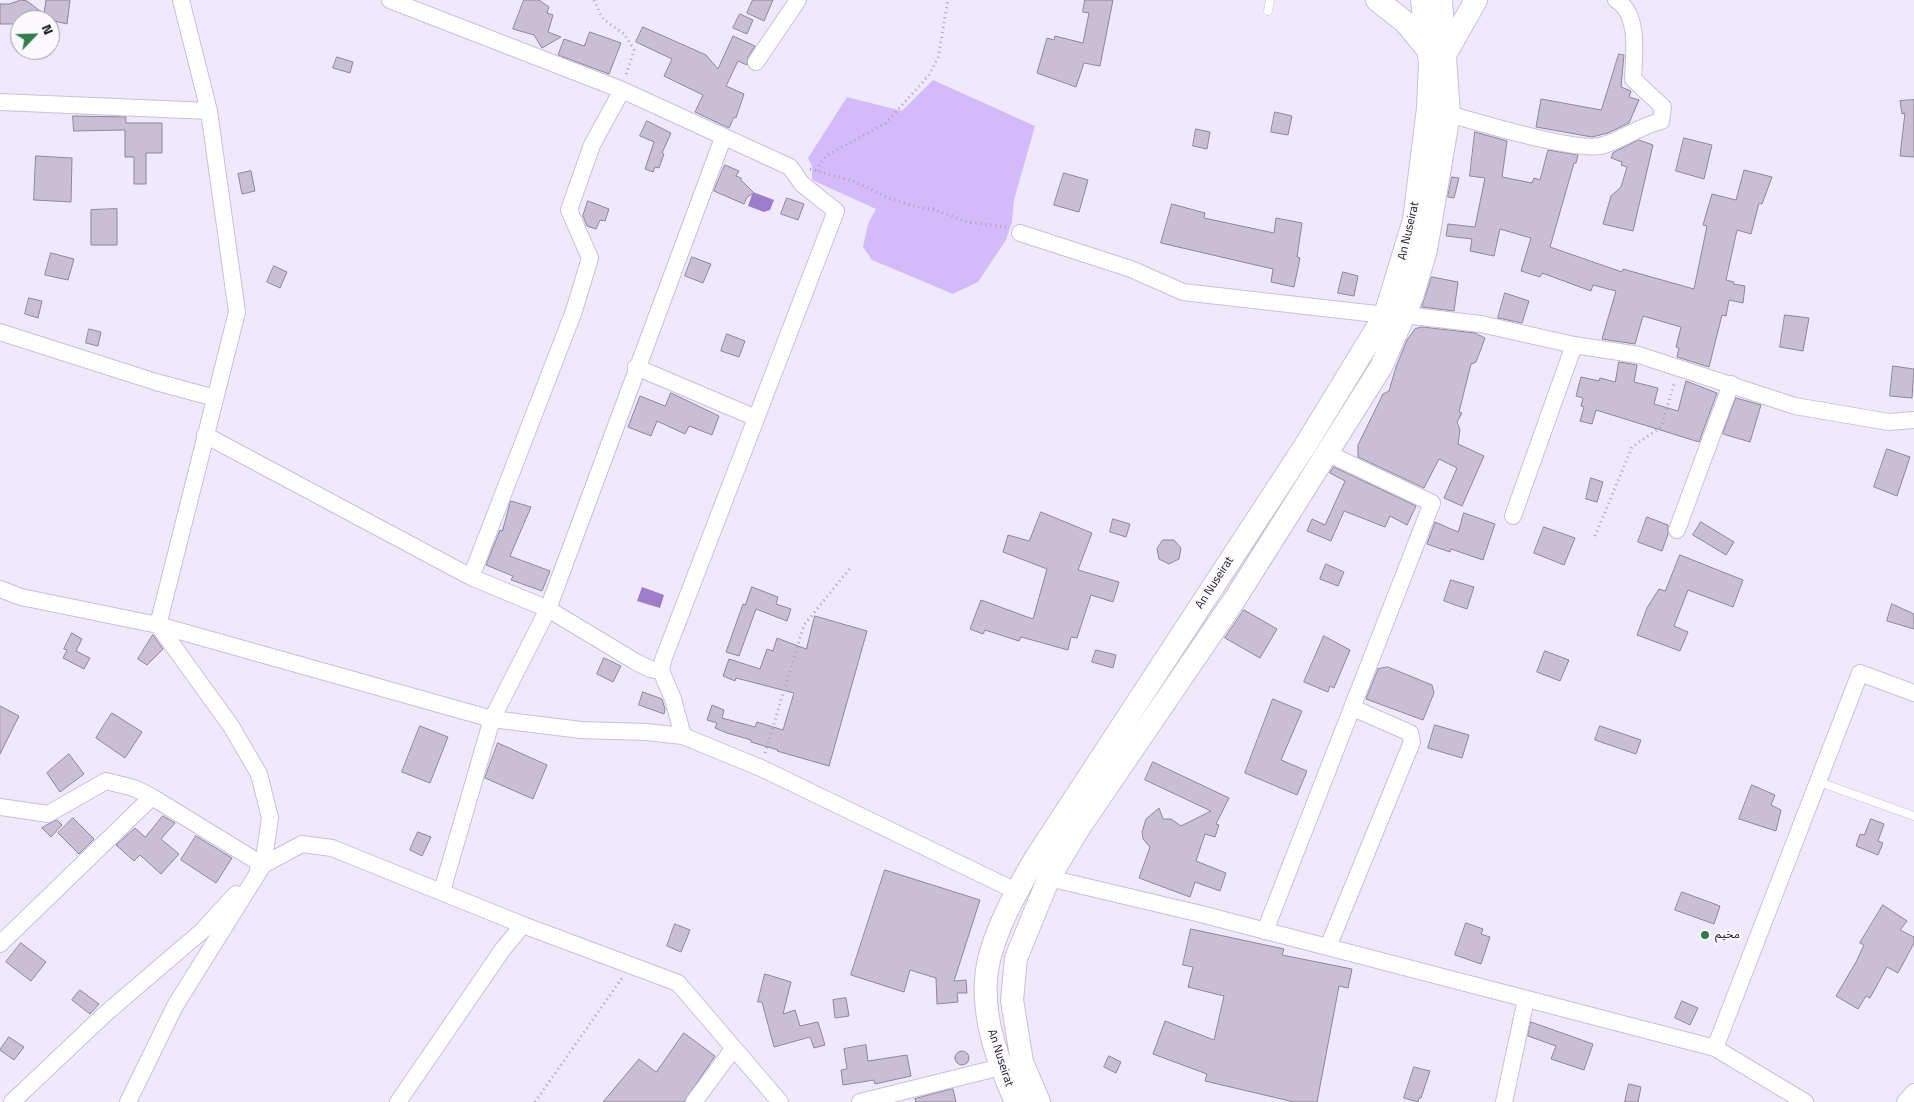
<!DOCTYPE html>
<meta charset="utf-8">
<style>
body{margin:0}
#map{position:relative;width:1914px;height:1102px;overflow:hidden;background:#f0e9fd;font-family:"Titillium Web",sans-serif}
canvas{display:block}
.north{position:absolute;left:10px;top:10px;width:50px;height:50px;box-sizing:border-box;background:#fbf9ff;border:1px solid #a09da4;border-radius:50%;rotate:66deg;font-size:14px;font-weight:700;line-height:20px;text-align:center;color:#17141c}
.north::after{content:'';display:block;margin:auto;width:18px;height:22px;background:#317c4b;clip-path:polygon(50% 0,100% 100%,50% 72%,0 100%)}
</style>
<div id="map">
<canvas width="1914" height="1102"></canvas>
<div class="north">N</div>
</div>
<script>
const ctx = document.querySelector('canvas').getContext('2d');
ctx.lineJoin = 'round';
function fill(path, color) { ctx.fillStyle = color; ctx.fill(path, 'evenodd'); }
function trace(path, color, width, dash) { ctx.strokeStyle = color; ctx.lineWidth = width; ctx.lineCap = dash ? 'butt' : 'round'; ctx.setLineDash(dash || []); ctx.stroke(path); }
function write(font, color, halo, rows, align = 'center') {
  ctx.font = font + ' "Titillium Web","Noto Sans Arabic",sans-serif'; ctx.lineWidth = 4.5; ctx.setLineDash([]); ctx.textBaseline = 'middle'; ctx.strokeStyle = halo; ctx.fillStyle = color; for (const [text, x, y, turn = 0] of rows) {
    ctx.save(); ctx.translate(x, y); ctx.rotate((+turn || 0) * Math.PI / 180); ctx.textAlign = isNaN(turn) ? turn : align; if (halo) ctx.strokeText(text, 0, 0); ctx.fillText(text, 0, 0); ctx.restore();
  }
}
const green = new Path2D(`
 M933 80 1035 126 1014 200 1012 222 1006 240 978 282 953 294 872 260 863 247 868 224 876 209 812 180V166L808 158 847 97 902 111Z`);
const water = new Path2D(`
 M753 192 774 200 770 210 764 212 748 206Z
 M642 587 664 595 660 608 637 601Z`);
const building = new Path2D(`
 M21 0 27 1 44 14 46 0H70L67 24 50 20H20V24H0V4H9Z
 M524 0H539L549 7 547 13 553 15 548 32 561 37 542 48 534 35 513 29Z
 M753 0H773L764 21 747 13Z
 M1085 0H1113L1100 66 1084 63 1076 87 1037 73 1047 38 1054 40 1055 36 1083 43 1089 13 1083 12Z
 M740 14 753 20 747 34 733 28Z
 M643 27 706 55 718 69 733 36 755 46 748 57 747 65 738 61 726 86 744 94 736 118 734 117 729 128 695 112 703 95 664 76 672 59 636 42Z
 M590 32 621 43 609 74 558 55 564 39 584 46Z
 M1619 54 1624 55 1621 87 1631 91 1629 97 1639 100 1629 123 1608 133 1592 137 1536 127 1541 99 1601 110Z
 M337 57 353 62 350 73 333 68Z
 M1914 100V157L1900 156 1905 113 1902 114 1900 101Z
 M1275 112 1292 116 1288 135 1271 132Z
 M73 116 126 117V123H162V153H146V184H134V157H125V130L74 131Z
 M647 121 671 133 662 153 664 154 659 168 655 167 653 172 645 169 654 142 640 136Z
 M1196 129 1210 132 1207 149 1193 146Z
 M1475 132 1507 141 1502 177 1532 183 1534 178 1540 180 1548 150 1578 155 1576 163H1574L1550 247 1622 272 1623 269 1694 289 1707 226 1703 225 1712 194 1736 200 1744 170 1772 177 1762 204 1759 203 1751 234 1737 230 1726 280 1734 282 1733 284 1745 286 1743 303 1729 300 1726 316 1722 315 1709 367 1677 357 1679 348 1676 347 1681 327 1643 316 1635 344 1602 339 1616 291 1593 285 1591 291 1542 273 1540 277 1521 271 1531 238 1500 229 1494 256 1470 251 1472 239 1446 236 1448 224 1475 227 1485 178 1470 176Z
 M1684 138 1712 145 1704 179 1676 171Z
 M1639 140 1653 145 1633 231 1603 224 1611 196 1621 187 1627 167 1621 165 1622 162 1611 158 1613 153Z
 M36 156 72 158 71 202 34 200Z
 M725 165 739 171 736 176 741 178V180L754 193 747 197 744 204 714 191Z
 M251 171 255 191 242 194 238 174Z
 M1064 173 1088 180 1079 212 1054 205Z
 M1452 177 1459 178 1454 198 1448 197Z
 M787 198 804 204 798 220 781 214Z
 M588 201 609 209 605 221 600 220 596 229 587 226 583 216Z
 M1172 204 1205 213 1204 218 1274 233 1276 218 1302 223 1297 257 1300 258 1294 287 1271 282 1273 269 1161 243Z
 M117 209V245H91V210Z
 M51 253 74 259 68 280 45 275Z
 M692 257 711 264 703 283 685 276Z
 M274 266 287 272 280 288 267 282Z
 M1343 272 1358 276 1354 296 1338 293Z
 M1432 277 1458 282 1454 311 1422 307Z
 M1505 293 1529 301 1522 323 1498 318Z
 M29 298 42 301 38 318 25 314Z
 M1785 315 1809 318 1803 351 1780 347Z
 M1422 327 1475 333 1485 338 1476 362 1471 364 1459 412 1462 413 1457 422 1460 430 1458 444 1484 456 1462 506 1444 498 1457 468 1439 459 1424 488 1358 457V445L1383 394 1389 391 1396 367 1407 340 1415 329Z
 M89 329 101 332 98 346 86 343Z
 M727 334 745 341 739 357 721 351Z
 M1619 362 1637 365 1634 382 1658 388 1654 404 1678 411 1686 381 1717 393 1699 442 1596 410 1592 424 1580 421 1584 407 1581 406 1583 398 1576 396 1581 377 1599 381 1600 378 1615 382Z
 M1893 366 1914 369 1912 398 1890 396Z
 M671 393 719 416 712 435 689 426 685 434 657 421 651 436 628 427 640 396 665 406Z
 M1736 398 1761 405 1750 442 1723 434Z
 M1887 449 1910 457 1897 496 1874 487Z
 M1334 467 1416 506 1407 525 1390 516 1385 527 1344 511 1331 541 1307 531 1312 519 1325 525 1345 481 1330 473Z
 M1591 478 1603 482 1597 502 1586 499Z
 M511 501 531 507 510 556 550 571 542 591 511 580 513 576 486 565 500 530 502 531Z
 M1041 512 1092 533 1078 570 1119 582 1113 602 1091 595 1077 638 1071 637 1068 650 1021 637 1019 641 985 630 983 634 970 629 981 600 1033 619 1047 569 1003 552 1008 535 1029 541Z
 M1464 513 1495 524 1483 560 1451 549 1450 552 1427 544 1435 522 1458 532Z
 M1647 517 1668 525V534L1662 551 1638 542Z
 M1113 519 1130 524 1126 537 1110 532Z
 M1701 522 1734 542 1726 555 1693 535Z
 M1544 527 1575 538 1564 565 1534 553Z
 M1163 540H1174L1181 548 1179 559 1169 564 1159 559 1157 549Z
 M1680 555 1743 580 1733 607 1688 590 1674 626 1688 632 1680 651 1637 635 1647 608 1659 589 1665 591Z
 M1326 564 1344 572 1338 586 1320 579Z
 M1451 580 1474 587 1467 609 1444 601Z
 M752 587 778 597 776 604 791 609 787 621 756 609 739 656 726 652 743 604 745 605Z
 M1892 604 1914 614V629L1887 621Z
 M1244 610 1277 629 1260 658 1225 638Z
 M815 616 867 631 829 766 777 751 778 750 751 742V740L727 733 715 728 717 723 707 720 712 705 724 710 722 718 755 727 757 722 783 730 794 693 736 678 735 681 723 676 729 659 760 669 767 649 773 651 777 638 806 649Z
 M72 633 82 639 76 651 90 658 84 669 63 658 67 650 64 649Z
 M153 635 163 649 147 665 138 659Z
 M1324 636 1350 650 1334 688 1330 686 1328 692 1304 682Z
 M1096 650 1116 655 1113 668 1092 662Z
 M1545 651 1569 660 1560 681 1537 672Z
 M604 658 621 666 613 682 597 674Z
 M1388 667 1432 685 1434 693 1423 720 1366 699 1378 669Z
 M643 692 662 699 665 709 664 714 639 705Z
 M1273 699 1302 711 1281 760 1307 771 1297 795 1245 773Z
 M0 706 19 716 0 754Z
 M112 713 142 732 125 758 96 738Z
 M1435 725 1469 735 1462 758 1428 748Z
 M420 726 448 737 430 783 402 772Z
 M1600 726 1641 740 1636 754 1595 740Z
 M498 743 547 765 533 799 485 778Z
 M69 754 84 774 60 792 47 773Z
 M1153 762 1229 798 1216 824 1219 825 1215 837 1205 834 1196 861 1226 873 1220 891 1195 882 1190 897 1139 878 1150 847 1143 839 1142 832 1146 819 1159 808 1163 819H1171L1181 826 1211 811 1145 780Z
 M1752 785 1775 795 1771 805 1781 810 1776 831 1739 819Z
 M163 816 175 823 161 839 179 854 161 874 140 855 134 861 116 845 135 828 145 837Z
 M73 818 94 839 79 854 58 833Z
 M1871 819 1884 824 1878 841 1883 843 1878 855 1856 846 1860 834 1864 835Z
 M57 820 62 825 51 837 42 828Z
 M418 832 431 837 422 856 410 850Z
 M196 836 232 858 216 883 181 860Z
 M885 870 980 900 954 981 966 980 967 993H957L958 1002 937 1004 936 978 910 970 904 992 851 975Z
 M1682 892 1720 906 1714 924 1675 910Z
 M1883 905 1907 921 1900 930 1914 937V943L1898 973 1887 967 1870 998 1866 996 1858 1009 1836 996 1856 962 1864 945 1860 943Z
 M1466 923 1483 929 1481 934 1490 937 1481 964 1455 955Z
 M675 924 690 930 681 952 667 946Z
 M1191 929 1284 949 1282 955 1352 969 1348 988 1339 986 1317 1102H1294L1205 1081 1207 1074 1153 1054 1165 1021 1214 1040 1224 996 1188 987 1193 967 1183 965Z
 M21 943 46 962 31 981 6 962Z
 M765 974 791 982 783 1014 795 1010 800 1026 818 1022 825 1045 814 1048 810 1037 774 1047 762 1002H758Z
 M80 990 99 1004 90 1014 72 1000Z
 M846 998 849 1016 835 1018 833 1000Z
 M1682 1001 1698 1008 1690 1025 1675 1018Z
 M1531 1022 1593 1044 1584 1070 1551 1059 1556 1046 1528 1036Z
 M684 1033 715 1056 684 1102H603L639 1059 656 1072Z
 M9 1037 24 1047 14 1060 0 1050Z
 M866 1045 868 1061 907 1055 911 1076 875 1084 874 1080 843 1085 841 1070 847 1069 844 1049Z
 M955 1058a7 7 0 1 1 14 0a7 7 0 1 1-14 0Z
 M1109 1056 1121 1062 1116 1073 1104 1067Z
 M1414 1067 1430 1071 1421 1098H1419L1418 1102 1404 1098Z
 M1629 1084 1641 1087 1638 1102H1625Z
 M953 1089 956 1102H916L915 1099Z`);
const path = new Path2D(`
 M594 0 603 19 624 34 634 50 626 75
 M810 169 853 181 891 199 921 208 933 209 967 222 1006 227
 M818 171 820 163 826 156 886 123 929 75 938 58 948 0
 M1595 536 1632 447 1661 427 1675 381
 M765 753 804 625 852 566
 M535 1102 622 978`);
const service = new Path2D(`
 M1268 11 1270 0
 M1819 782 1914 816`);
const minor = new Path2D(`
 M390 0 622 90 790 167 802 184 836 211 663 660 661 671 673 699 683 736
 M756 62 798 0
 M0 102 209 111
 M1449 114C1477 122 1581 154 1604 145 1624 139 1640 126 1661 121L1663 107 1633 79C1634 57 1640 13 1616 0
 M1020 233 1131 269 1183 292 1385 315
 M1404 315 1481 324 1574 345 1639 355 1795 406 1889 422 1914 420
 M0 332 156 382 215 398
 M636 367 756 418
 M205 435 471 577 548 609 636 662 650 669 661 671
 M1513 516 1574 345
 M1677 530 1731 384
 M471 577 574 311 590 258 569 210 592 145 622 90
 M0 589 21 597 158 625 492 719 581 730 646 732 683 736 761 768 1018 892
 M0 807 48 814 106 781 134 788 152 797 263 865
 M258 870 263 865 302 844 332 848 523 925 678 983 780 1102
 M1049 878 1197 913 1715 1048 1805 1102
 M442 891 492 719 548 609 723 138
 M1265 931 1432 503 1327 453
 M0 944 152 797
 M1328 947 1412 742 1410 733 1353 708
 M1715 1048 1860 673 1914 693
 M12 1102 105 1014 202 931 236 894
 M128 1102 175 1006 263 865 270 818 259 774 231 726 158 625 237 312 209 111 181 0
 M398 1102 503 949 523 925
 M694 1102 733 1049
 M860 1102 1001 1067
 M1504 1102 1526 999
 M1905 1102 1914 1092`);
const secondary = new Path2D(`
 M1377 0 1405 22 1429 51
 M1446 53 1476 0
 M1016 1102C999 1064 983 1022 986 980 988 941 1016 892 1035 859L1305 446 1385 315 1414 220 1428 108 1430 63 1422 0
 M1039 1102 1022 1062 1012 1000 1016 958 1049 878 1077 831 1235 599 1327 453 1381 367 1412 297 1426 250 1449 114 1441 0`);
const markers = [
 [1705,935,5,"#317c4b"]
];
const streetNames = [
 ["An Nuseirat",1409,231,-77],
 ["An Nuseirat",1215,583,-57],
 ["An Nuseirat",1000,1058,72]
];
const poiNames = [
 ["مخيم",1715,935]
];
fill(green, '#d3bafb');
fill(water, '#9d7ccc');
fill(building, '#c8bfd7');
trace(building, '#8e859c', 1);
trace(service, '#c8bfd8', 9);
trace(minor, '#c8bfd8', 18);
trace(secondary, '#c8bfd8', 24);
trace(path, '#a8a2b2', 3, [1, 4]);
trace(service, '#fff', 8);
trace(minor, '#fff', 16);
trace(secondary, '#fff', 22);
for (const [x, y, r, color] of markers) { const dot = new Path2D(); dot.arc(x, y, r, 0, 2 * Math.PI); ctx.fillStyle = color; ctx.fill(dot); trace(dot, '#fbf9ff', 2); }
write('12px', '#17141c', '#fbf9ff', streetNames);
write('12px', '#17141c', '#fbf9ff', poiNames, 'left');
</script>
